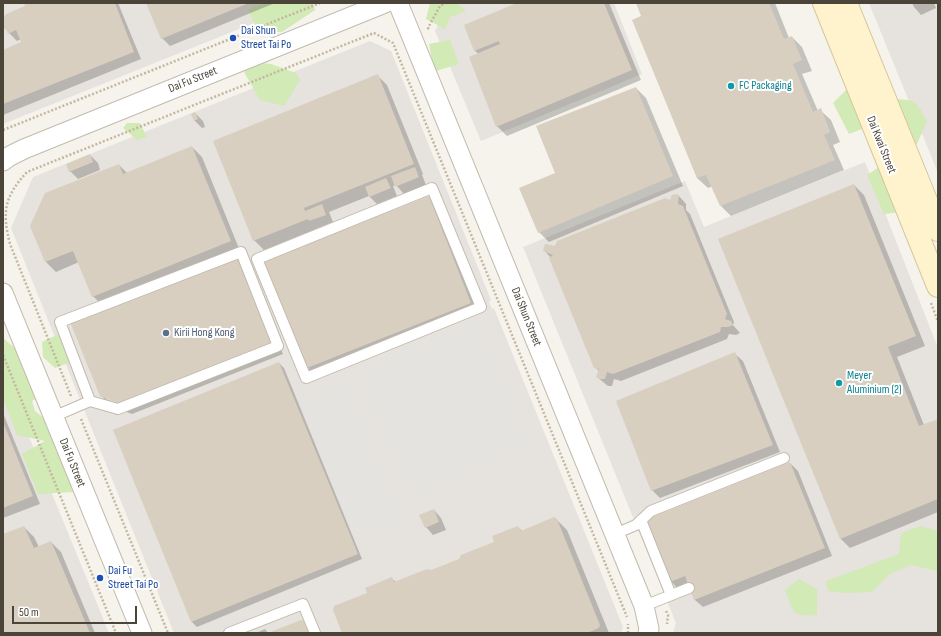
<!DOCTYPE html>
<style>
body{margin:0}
#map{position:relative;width:941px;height:636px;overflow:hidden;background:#f6f3ec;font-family:"Sofia Sans Condensed",sans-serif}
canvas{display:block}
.frame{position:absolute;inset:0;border:4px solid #4b4439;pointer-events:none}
.scale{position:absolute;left:12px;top:606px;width:125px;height:18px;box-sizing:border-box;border:2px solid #4b4439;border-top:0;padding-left:5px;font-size:12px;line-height:14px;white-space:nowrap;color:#4b4439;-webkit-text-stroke:3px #fff;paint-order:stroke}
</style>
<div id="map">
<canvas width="941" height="636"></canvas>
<div class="frame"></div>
<div class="scale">50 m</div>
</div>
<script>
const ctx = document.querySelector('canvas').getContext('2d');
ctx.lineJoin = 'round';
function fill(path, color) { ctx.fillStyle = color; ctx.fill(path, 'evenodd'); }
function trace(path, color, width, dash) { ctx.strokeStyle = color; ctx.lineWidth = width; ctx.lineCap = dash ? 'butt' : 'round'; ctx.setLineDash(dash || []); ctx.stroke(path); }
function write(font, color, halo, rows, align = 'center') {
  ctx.font = font + ' "Sofia Sans Condensed",sans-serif'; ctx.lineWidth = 4; ctx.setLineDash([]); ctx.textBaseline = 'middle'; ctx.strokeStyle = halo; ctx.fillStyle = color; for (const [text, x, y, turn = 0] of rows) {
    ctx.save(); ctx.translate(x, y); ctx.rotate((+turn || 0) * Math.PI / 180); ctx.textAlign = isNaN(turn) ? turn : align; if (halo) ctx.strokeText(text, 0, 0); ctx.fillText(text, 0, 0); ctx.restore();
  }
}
const industrial = new Path2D(`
 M3 3H304L3 124Z
 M463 3H614L642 74 481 141 435 31 445 10Z
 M869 3H938V173Z
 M370 41 391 51 491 300 489 302 492 309 494 308 623 627 621 633H174L11 228 33 177Z
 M865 162 938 348V633H673L676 623 523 247 685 181 704 227Z
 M3 372 55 501 109 633H3Z`);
const green = new Path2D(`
 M266 3H313L315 10 282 32H258L248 9Z
 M430 3H457L466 11 450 17 445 29 426 19Z
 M450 40 459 64 436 71 432 60 429 44Z
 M254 62 271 64 296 73 300 80 284 106 260 100 244 72Z
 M849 87 872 125 849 134 833 103Z
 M896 99C918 100 916 103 927 121L917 144 902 143Z
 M127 123H140L147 137 137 140 123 128Z
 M881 166 909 211 884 214 867 175Z
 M61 333 76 360 55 368 43 357 42 342Z
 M3 338C16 348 32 363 27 380L32 382 41 396 32 401 35 411 46 420 74 492 38 494 22 454 45 441 17 435 3 398Z
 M921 526 938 531V571L911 565 890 574 872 592 846 593 828 591 826 581 899 554 901 533Z
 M799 579 817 589V615C791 617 794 612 785 590Z`);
const parking = new Path2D(`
 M481 318 531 448 408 498 357 369Z
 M348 379 406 522 357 542 298 399Z`);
const shadow = new Path2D(`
 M25 3H118L141 59 3 115V51L22 43 21 39 17 41 9 33 4 27 3 19 26 6Z
 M148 3H275L170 46 162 38Z
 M520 3H609L641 80 507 136 497 126 479 54 475 51Z
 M637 3H775L789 38 792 37 802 47 812 71 802 74 818 111 820 110 831 120 840 142 833 145 844 170 731 216 721 206 713 186 708 188 697 178 633 20 643 16Z
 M912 3H934L936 8 921 15 914 7Z
 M377 75 387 85 423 174 422 175 426 185 404 194 396 185 393 186 397 196 377 204 369 196 329 212 333 222 264 250 254 240Z
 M636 88 646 98 683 186 549 242 539 232 557 173Z
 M195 113 203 121 205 127 202 128 195 121 192 114Z
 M192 147 202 157 240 251 103 306 93 296 79 262 56 272 46 262 119 165 127 173Z
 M90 155 98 163 100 170 78 179 70 171Z
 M854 185 864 195 925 346 897 357 924 425 938 420V512L850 548 840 538Z
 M679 196 686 204V210L690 214 734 322 733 325 740 333 736 335 729 334 727 339 621 381 614 379 612 386H608L597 377 599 371 595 367 551 258 544 250 670 201Z
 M429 197 439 207 480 313 318 378 308 368 265 262Z
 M237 257 247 267 283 354 132 414 111 406 101 395ZM106 397 126 405 125 407 106 399Z
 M735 354 743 361 780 452 660 498 652 490Z
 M279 363 284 368 362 559 197 627 192 622 114 430Z
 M3 413 40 504 3 518Z
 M790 463 798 471 832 556 703 607 695 600 689 585 678 589 671 581Z
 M434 510 441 518 446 530 433 535 426 527Z
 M557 520 567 530 609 633H343L369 593 391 578 396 582 431 571 460 559 496 542 518 527 522 531Z
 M24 527 34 537 39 547 51 542 61 552 95 633H3V535Z
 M265 629 268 633H256Z`);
const building = new Path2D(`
 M24 3H115L134 52 3 104V50L21 42 16 30 8 34 5 27 3 28V18L6 14 25 6Z
 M146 3H249L161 39Z
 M517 3H604L632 70 496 127 469 57 500 44 499 41 474 51 464 25Z
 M636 3H769L784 39 792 36 802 60 793 64 813 112 821 108 830 132 824 135 835 160 720 206 706 175 697 178 632 20 641 16Z
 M378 74 414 164 304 208 305 211 322 204 326 215 309 221 308 219 253 241 213 141Z
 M636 87 673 176 538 233 519 188 555 173 536 126Z
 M195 112 198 119 194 121 191 114Z
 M192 146 231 241 92 297 73 251 45 262 30 226 45 193 119 164 123 174Z
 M90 154 93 162 69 172 66 164Z
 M415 167 419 177 395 187 391 176Z
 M386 178 391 188 369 197 365 187Z
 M854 184 916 336 888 347 919 426 938 419V499L840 539 718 239Z
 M676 194 679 195 678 204 683 206 727 314 725 319 731 321 733 325 728 327H721L720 332 613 374 607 372 605 379H600L596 377 599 369 594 368 549 258 553 255 543 251 545 244 555 246 557 241 665 198 670 200 672 195Z
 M429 196 471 303 307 368 264 261Z
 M237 256 274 344 121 404 100 396 70 322Z
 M735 352 773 445 651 491 616 401Z
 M279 362 358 554 191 622 113 430Z
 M3 422 33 496 3 508Z
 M790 462 825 548 694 600 685 576 670 582 645 520Z
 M434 509 439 522 425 528 419 515Z
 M554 517 557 519 600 625 599 628 587 633H342L333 610 334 606 367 593 365 588 392 577 394 582 427 569 431 570 459 559 461 555 494 542 492 536 518 526 521 531Z
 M24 526 34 548 51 541 90 633H3V534Z
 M301 620 304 621 309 633H268Z`);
const path = new Path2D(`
 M429 29 428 28 440 6 446 3
 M3 130 320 3
 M931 303 938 322
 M3 355 116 633
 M71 396 10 244C2 212 4 197 27 172L374 33 393 43 627 617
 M81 419 168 633
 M666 611 668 615 667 624
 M628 633V624`);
const lane = new Path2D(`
 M432 188 481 307 306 378 257 259Z
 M241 252 278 346 118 409 90 401 60 322Z
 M53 417 90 401
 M641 520 671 595
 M615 534 636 525 651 511 784 458
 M644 606 689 588
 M229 633 303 604 315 633`);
const street = new Path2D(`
 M398 3 644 606 649 629 648 633
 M3 161 8 157 24 149 385 3
 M3 293 142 633`);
const secondary = new Path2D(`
 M824 3 938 286
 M846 3 938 230`);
const markers = [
 [233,38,4,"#1a4fb4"],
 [731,86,4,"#0f9aa8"],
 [166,333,4,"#5c6f8a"],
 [839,383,4,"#0f9aa8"],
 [100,578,4,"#1a4fb4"]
];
const transitNames = [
 ["Dai Shun",241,31],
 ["Street Tai Po",241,45],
 ["Dai Fu",108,571],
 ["Street Tai Po",108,585]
];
const streetNames = [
 ["Dai Fu Street",193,80,-22],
 ["Dai Kwai Street",881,145,68],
 ["Dai Shun Street",526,317,68],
 ["Dai Fu Street",72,463,68]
];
const cultureNames = [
 ["FC Packaging",739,86],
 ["Meyer",847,376],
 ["Aluminium (2)",847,390]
];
const serviceNames = [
 ["Kirii Hong Kong",174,333]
];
fill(industrial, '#e6e2dd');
fill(green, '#d2eab5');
fill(parking, '#e5e3e0');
fill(shadow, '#0003');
fill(building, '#d8cfc1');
trace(lane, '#c2bbae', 12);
trace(street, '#c2bbae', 21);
trace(secondary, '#d6c79b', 24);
trace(path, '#c4b79f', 2.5, [2, 2]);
trace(lane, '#fff', 10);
trace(street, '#fff', 19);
trace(secondary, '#fff3cd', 22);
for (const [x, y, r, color] of markers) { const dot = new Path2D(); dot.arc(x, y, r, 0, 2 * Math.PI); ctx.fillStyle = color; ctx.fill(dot); trace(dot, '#fff', 1.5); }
write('12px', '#164399', '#fff', transitNames, 'left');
write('12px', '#4b4439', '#fff', streetNames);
write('12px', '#0d838f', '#fff', cultureNames, 'left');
write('12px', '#4e5e75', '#fff', serviceNames, 'left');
</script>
